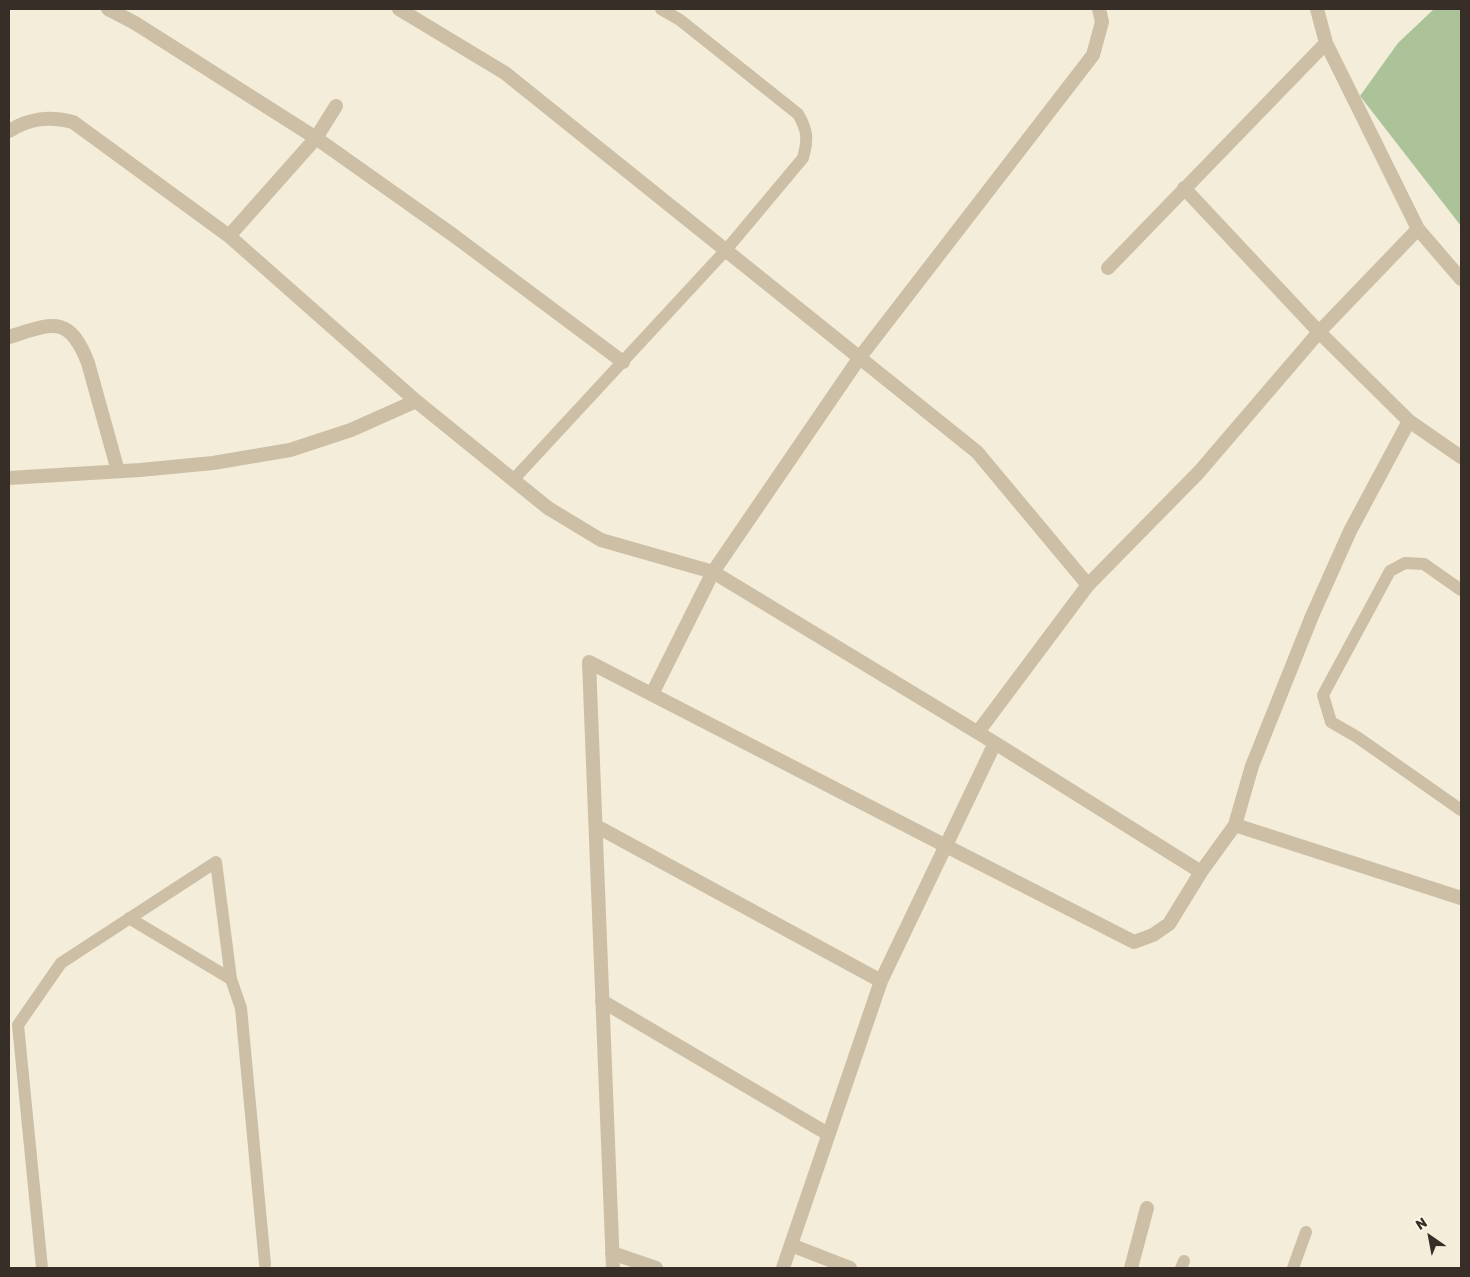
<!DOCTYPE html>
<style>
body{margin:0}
#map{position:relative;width:1470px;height:1277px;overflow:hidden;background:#f3edda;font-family:Rubik,sans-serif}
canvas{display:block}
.frame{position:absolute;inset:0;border:10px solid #372f27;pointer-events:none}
.north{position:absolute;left:1405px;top:1212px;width:50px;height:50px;-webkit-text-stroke:4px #faf6e6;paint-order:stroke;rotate:327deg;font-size:14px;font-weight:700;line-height:20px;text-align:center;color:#372f27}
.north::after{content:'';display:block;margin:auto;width:18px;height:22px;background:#372f27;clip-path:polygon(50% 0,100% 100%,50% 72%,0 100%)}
</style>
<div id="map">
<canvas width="1470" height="1277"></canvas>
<div class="frame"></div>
<div class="north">N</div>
</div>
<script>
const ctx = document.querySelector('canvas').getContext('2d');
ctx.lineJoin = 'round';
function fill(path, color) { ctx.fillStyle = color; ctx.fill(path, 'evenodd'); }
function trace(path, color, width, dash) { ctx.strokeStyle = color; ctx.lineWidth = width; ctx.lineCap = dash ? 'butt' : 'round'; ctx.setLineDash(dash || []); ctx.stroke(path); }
const green = new Path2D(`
 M1434 9H1461V226L1360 96 1398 43Z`);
const service = new Path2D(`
 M513 480 726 250 803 158C808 140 808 131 798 114L680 20 661 9
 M1461 590 1424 564 1405 563 1390 571 1323 695 1331 722 1357 737 1461 810
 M129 918 231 979
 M42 1268 18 1025 61 963 216 862 231 979 241 1008 265 1264
 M1181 1268 1184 1261
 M1293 1268 1306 1232`);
const minor = new Path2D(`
 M108 9 135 23 316 138 453 235 623 362
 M399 9 505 73 977 452 1088 585
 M1326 43 1418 229 1461 279
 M9 131C30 118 49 116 73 122L229 236 416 401 548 508 601 540 713 572 995 743 1201 872
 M1184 188 1319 332 1409 421 1461 457
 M229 236 316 138 336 106
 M1108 268 1326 43 1317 9
 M9 337C51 324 69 313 88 363L118 471
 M9 478 140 470 213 463 290 450 351 430 416 401
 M652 694 713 572 860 357 1093 55 1102 22 1099 9
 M978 732 1088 585 1199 472 1319 332 1418 229
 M1235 825 1461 898
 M596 826 881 981
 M602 1001 828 1134
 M791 1245 850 1268
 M612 1253 656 1268
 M613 1268 589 662 948 847 1134 942 1153 935 1169 924 1201 872 1235 825 1252 766 1312 616 1350 531 1409 421
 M783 1268 881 981 995 743
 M1131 1268 1147 1208`);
fill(green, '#acc399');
trace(service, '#ccbfa5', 12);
trace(minor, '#ccbfa5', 14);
</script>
